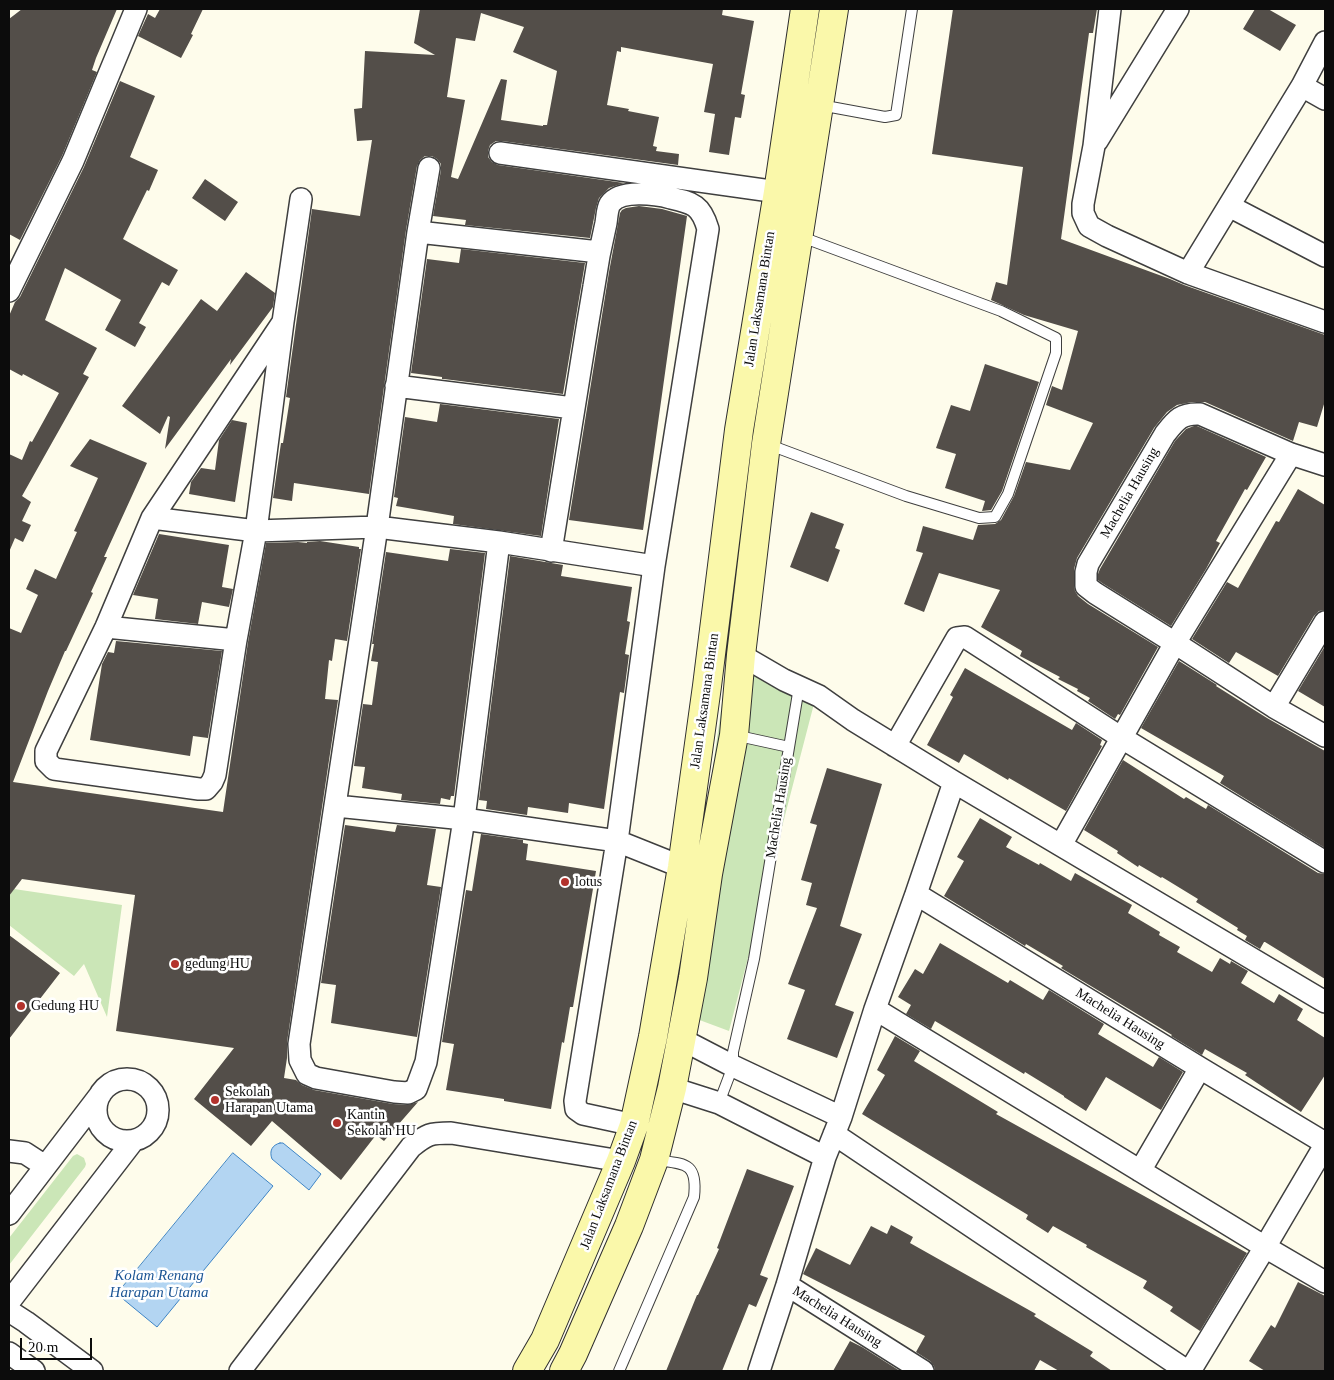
<!DOCTYPE html>
<style>
body{margin:0}
#map{position:relative;width:1334px;height:1380px;overflow:hidden;background:#fefceb;font-family:"Times New Roman",serif}
canvas{display:block}
.frame{position:absolute;inset:0;border:10px solid #0c0c0c;pointer-events:none}
.scale{position:absolute;left:20px;top:1338px;width:72px;height:22px;box-sizing:border-box;border:2px solid #0c0c0c;border-top:0;padding-left:6px;font-size:15px;line-height:18px;white-space:nowrap;color:#0c0c0c;-webkit-text-stroke:4px #fff;paint-order:stroke}
</style>
<div id="map">
<canvas width="1334" height="1380"></canvas>
<div class="frame"></div>
<div class="scale">20 m</div>
</div>
<script>
const ctx = document.querySelector('canvas').getContext('2d');
ctx.lineJoin = 'round';
function fill(path, color) { ctx.fillStyle = color; ctx.fill(path, 'evenodd'); }
function trace(path, color, width, dash) { ctx.strokeStyle = color; ctx.lineWidth = width; ctx.lineCap = dash ? 'butt' : 'round'; ctx.setLineDash(dash || []); ctx.stroke(path); }
function write(font, color, halo, rows, align = 'center') {
  ctx.font = font + ' "Times New Roman",serif'; ctx.lineWidth = 5; ctx.setLineDash([]); ctx.textBaseline = 'middle'; ctx.strokeStyle = halo; ctx.fillStyle = color; for (const [text, x, y, turn = 0] of rows) {
    ctx.save(); ctx.translate(x, y); ctx.rotate((+turn || 0) * Math.PI / 180); ctx.textAlign = isNaN(turn) ? turn : align; if (halo) ctx.strokeText(text, 0, 0); ctx.fillText(text, 0, 0); ctx.restore();
  }
}
const green = new Path2D(`
 M729 654 816 696 729 1031 678 1012Z
 M14 889 122 905 107 1017 84 964 74 976 9 925V896Z
 M77 1154 84 1158 86 1164 85 1167 9 1265V1238L73 1156Z`);
const water = new Path2D(`
 M280 1143H283L321 1174 309 1190 272 1159C269 1151 272 1145 280 1143Z
 M233 1153 273 1186 157 1327 117 1294Z`);
const building = new Path2D(`
 M22 9H117L96 58 92 70 97 72 62 156 20 240 9 234V19Z
 M160 9H203L191 34 193 35 181 58 138 36 148 14 155 18Z
 M420 9H723L722 15 754 21 741 94 745 95 741 118 735 117 729 155 709 152 715 114 704 112 713 64 621 47V52L617 51 607 105 629 109 628 111 659 117 653 146 657 147 656 151 679 154 678 165 502 141H496L490 145 488 151V157L492 162 498 165 624 183 609 188 599 198 596 208 590 238 465 225 466 220 433 216 441 170V164L437 159 432 156H425L420 160 417 166 406 230 369 494 294 483 292 501 273 498 281 443H283L290 398 286 397 312 209 360 216 372 140 357 141 354 109 362 108 365 51 435 55 414 43ZM481 13 524 27 513 52 557 71 547 125H543V126L501 120 507 80 501 79 458 179 451 177 465 100 447 97 456 38 475 41Z
 M953 9H1097L1093 33H1089L1061 239 1170 279 1184 285 1325 335V401L1317 427 1299 422 1293 441 1205 402H1192L1177 405 1167 412 1154 428 1077 558 1074 569V586L1075 591 1078 596 1088 604 1158 647 1120 715 1118 714 1115 719 1088 701 1090 698 1077 691 1078 689 1058 679 1060 677 1020 656 1022 651 981 627 1000 590 939 573 924 612 904 604 923 553 916 551 923 526 973 540 978 525 995 524 1001 520 1014 496 1026 462 1070 470 1093 423 1046 405 1052 386 1062 390 1078 331 1024 315 991 300 996 282 1007 285 1023 167 932 154Z
 M1255 9H1268L1296 25 1280 51 1243 29Z
 M120 81 155 96 130 157 158 170 149 191 147 190 123 239 178 270 169 286 162 282 139 323 146 327 135 347 105 330 121 300 65 268 45 320 97 348 83 374 89 377 22 496 31 502 22 521 31 525 23 542 15 538 9 552V454L22 460 30 441 32 442 59 393 23 374 22 376 9 369V316L15 302 20 297 84 167Z
 M205 179 238 202 225 221 192 198Z
 M639 206 662 209 687 216 643 530 569 520 609 272 620 213 622 210 626 208Z
 M461 249 585 263 563 394 444 379H442V377L411 373 427 259 459 263Z
 M246 272 275 293 273 307 230 365 231 359 165 449 170 417 168 416 160 434 122 406 201 299 217 311Z
 M985 364 1039 382 1002 491 991 510 982 511 985 501 945 488 956 454 936 448 951 405 970 411Z
 M440 404 559 419 541 536 453 524 454 516 396 506 398 498 394 497 405 417 437 422Z
 M232 420 247 423 235 502 189 494 191 482 201 468 215 470 219 440Z
 M1194 426H1197L1266 457 1247 490 1245 489 1216 541 1220 543 1206 569 1171 626 1102 583 1098 580V574L1100 569 1175 441 1186 429Z
 M90 439 147 463 104 557H107L91 592 93 593 66 651H65L48 691 13 782 223 812 248 642 266 543 298 542 307 543V542L320 541 359 547V549H361L347 641 335 639 332 661 329 660 325 699 338 700 287 1042V1058L284 1078 296 1080 302 1085 314 1090 393 1104 408 1105 418 1102 384 1141 376 1135 341 1180 272 1121 251 1146 194 1099 234 1048 116 1031 135 895 22 879 9 896V628L21 633 38 595 26 589 35 569 56 579 77 532 74 531 98 478 70 466Z
 M1298 489 1325 505V610L1319 611 1314 616 1278 676 1236 652 1229 663 1192 639 1227 582 1238 588 1276 521 1279 522Z
 M811 512 844 524 835 548 840 550 828 582 790 567Z
 M159 534 229 545 222 587 233 589 229 607 202 602 198 624 155 619 158 599 133 595Z
 M450 549 485 553 454 796H451L450 800 441 798 440 804 401 800 402 794 362 788 365 767 354 766 363 704 372 705 378 662 371 661 374 644H372L386 552 448 561Z
 M510 556 563 565 561 576 632 587 627 621 630 622 625 654 629 655 624 693 620 692 604 809 569 803 568 813 528 807 527 815 486 809 487 801 479 800Z
 M116 641 222 651 208 738 193 736 190 756 90 740 102 664 108 652 114 653Z
 M1325 646V707L1298 691Z
 M1179 661 1217 685 1216 686 1267 718 1325 751V848L1220 783 1224 776 1141 728Z
 M965 668 1072 730 1076 723 1102 740 1100 745 1102 746 1066 811 1009 778 1008 780 964 754 959 763 927 745 953 697 950 695Z
 M1123 760 1184 799 1186 797 1206 809 1208 805 1318 873 1325 874V979L1265 942H1264L1260 949 1245 940 1247 936 1237 930 1238 928 1196 902 1198 899 1162 877 1161 878 1139 865 1138 867 1117 853 1118 851 1084 830Z
 M827 768 882 784 840 926 862 934 835 1005 854 1012 837 1058 787 1039 805 990 788 984 817 908 806 905 812 883 801 880 817 825 810 823Z
 M980 818 1012 837 1006 847 1039 865 1040 863 1071 881 1075 873 1132 905 1128 913 1160 932 1159 935 1180 947 1177 952 1212 972 1220 958 1230 964 1231 961 1248 971 1241 983 1274 1003 1279 994 1303 1009 1297 1020 1325 1038V1075L1301 1112 1245 1075 1247 1073 1205 1049 1202 1055 1171 1036 1172 1035 1061 968 1063 966 1026 944 1025 946 944 896 964 861 957 857Z
 M345 825 395 832 397 825 436 829 427 885 441 887 417 1037 331 1023 336 985 321 983Z
 M481 834 523 840V843L528 844 526 860 596 871 573 1007H570L564 1043 562 1042 551 1109 504 1101V1099L446 1090 454 1044 442 1042 466 890 472 891Z
 M9 935 60 973 9 1039Z
 M940 943 1008 983 1010 980 1043 1000 1049 990 1104 1024 1098 1034 1153 1067 1159 1057 1183 1072 1161 1110 1106 1077 1086 1111 1064 1097V1096L1025 1072 1024 1074 935 1021 931 1029 906 1014 911 1005 898 997 915 969 923 974Z
 M895 1036 920 1051 914 1061 998 1112 996 1114 1247 1253 1200 1331 1170 1311 1173 1307 1143 1288 1147 1281 1086 1247 1087 1245 1053 1226 1048 1233 1026 1219 1028 1215 862 1114 885 1075 877 1070Z
 M747 1169 794 1186 760 1275 768 1278 756 1307 749 1304 722 1371H666L697 1295H698L719 1249 717 1248Z
 M891 1225 913 1237 910 1243 1036 1314 1034 1316 1093 1352 1090 1356 1112 1371H1059L1040 1360 1034 1371H935L934 1366 930 1361 916 1352 925 1336 803 1274 816 1248 850 1265 871 1226 887 1234Z
 M1298 1282 1325 1296V1371H1265L1249 1361 1271 1325 1275 1328Z
 M850 1341 862 1347 900 1371H833Z`);
const service = new Path2D(`
 M820 105 885 117 896 115 912 9
 M767 444 906 496 979 518 995 517 1008 494 1056 353V338L1001 311 799 236
 M734 735 789 747
 M719 1103 733 1066V1052L738 1030 754 959 799 687
 M619 1371 694 1197C698 1161 684 1164 654 1160`);
const minor = new Path2D(`
 M1110 9 1094 146 1083 204V213L1089 226 1107 236 1188 273 1325 322
 M1302 86 1325 99
 M1097 141 1178 9
 M500 153 778 192
 M429 168 418 232 377 527 299 1044 300 1060 307 1074 316 1078 394 1092 408 1093 416 1089 426 1062 464 819 499 542
 M1229 206 1325 256
 M418 232 599 252
 M1188 273 1302 86 1325 42
 M9 291 73 161 136 9
 M283 322 152 518 106 627 46 751V761L54 769 199 789H206L212 782 215 775 236 640 256 531 283 322 301 199
 M396 386 573 408
 M1325 465 1291 454 1200 414C1181 413 1176 420 1165 434L1088 564 1086 572V586L1095 593 1175 643 1274 707 1325 736
 M152 518 256 531 377 527 499 542 654 566
 M551 551C565 462 579 374 594 286 597 265 601 244 606 223 607 217 607 209 610 204 620 189 656 194 671 198 693 203 701 205 708 229L654 566 617 841 575 1101 576 1109 583 1114 634 1125
 M106 627 236 640
 M741 655 784 680 819 696 853 720 954 782 1325 1002
 M1274 707 1325 622
 M895 746 957 638 965 637 1122 738 1325 862
 M336 806 464 819 617 841 682 867
 M1061 845 1175 643 1291 454
 M916 894 1200 1068 1325 1143
 M875 1009 1265 1247 1325 1282
 M681 1039 733 1066 841 1117
 M96 1110a31 31 0 1 1 62 0a31 31 0 1 1-62 0Z
 M672 1088 719 1103 825 1157
 M834 1134 1187 1371
 M9 1151 25 1153 45 1166
 M1140 1171 1200 1068
 M9 1214 100 1095
 M787 1285 923 1371
 M9 1302 133 1141
 M9 1311 26 1322 92 1371
 M9 1353 34 1371
 M240 1371 411 1147C427 1134 430 1133 451 1133L621 1161
 M759 1371 787 1285 825 1157 841 1117 875 1009 916 894 954 782
 M1190 1371 1265 1247 1325 1145`);
const secondary = new Path2D(`
 M527 1371 545 1340 621 1161 634 1125 653 1037 682 867 707 686 739 430 778 192 805 9
 M564 1371 573 1354 629 1226 654 1160 672 1088 693 978 708 874 734 735 741 655 766 444 834 9`);
const markers = [
 [565,882,5,"#b3322c"],
 [175,964,5,"#b3322c"],
 [21,1006,5,"#b3322c"],
 [215,1100,5,"#b3322c"],
 [337,1123,5,"#b3322c"]
];
const streetNames = [
 ["Jalan Laksamana Bintan",760,299,-81],
 ["Machelia Hausing",1130,493,-60],
 ["Jalan Laksamana Bintan",705,701,-82],
 ["Machelia Hausing",779,808,-81],
 ["Machelia Hausing",1120,1019,32],
 ["Jalan Laksamana Bintan",609,1185,-69],
 ["Machelia Hausing",837,1317,32]
];
const poiNames = [
 ["lotus",575,882],
 ["gedung HU",185,964],
 ["Gedung HU",31,1006],
 ["Sekolah",225,1092],
 ["Harapan Utama",225,1108],
 ["Kantin",347,1115],
 ["Sekolah HU",347,1131]
];
const waterNames = [
 ["Kolam Renang",159,1276],
 ["Harapan Utama",159,1293]
];
fill(green, '#cbe6b7');
fill(water, '#b3d5f2');
trace(water, '#3e84c5', 1);
fill(building, '#534e49');
trace(service, '#3f3f3f', 12);
trace(minor, '#3f3f3f', 24);
trace(secondary, '#2e2e2e', 30);
trace(service, '#fff', 10);
trace(minor, '#fff', 21);
trace(secondary, '#faf8aa', 28);
for (const [x, y, r, color] of markers) { const dot = new Path2D(); dot.arc(x, y, r, 0, 2 * Math.PI); ctx.fillStyle = color; ctx.fill(dot); trace(dot, '#fff', 2); }
write('14px', '#0c0c0c', '#fff', streetNames);
write('14px', '#0c0c0c', '#fff', poiNames, 'left');
write('italic 15px', '#1d5695', '#fff', waterNames);
</script>
